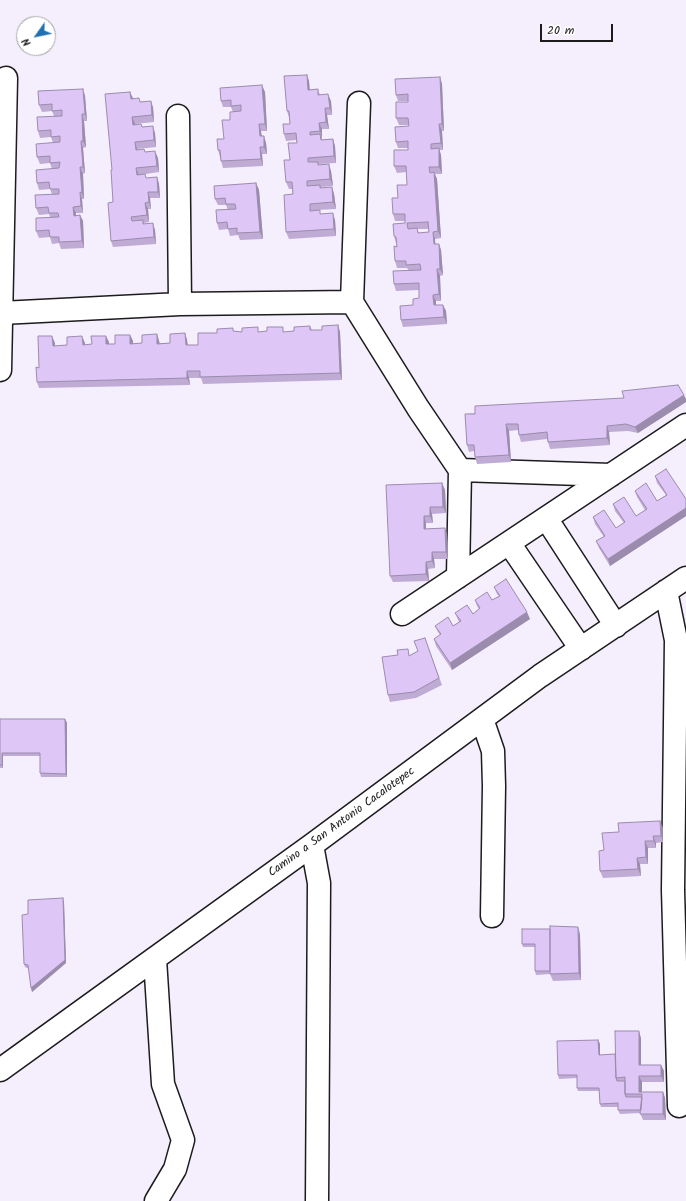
<!DOCTYPE html>
<style>
body{margin:0}
#map{position:relative;width:686px;height:1201px;overflow:hidden;background:#f5eefd;font-family:Kalam,sans-serif}
canvas{display:block}
.north{position:absolute;left:16px;top:16px;width:40px;height:40px;box-sizing:border-box;background:#fff;border:1px solid #a4a4a4;border-radius:50%;rotate:237deg;font-size:11px;font-weight:700;line-height:16px;text-align:center;color:#1c1c1c}
.north::after{content:'';display:block;margin:auto;width:14px;height:18px;background:#1f6fb2;clip-path:polygon(50% 0,100% 100%,50% 72%,0 100%)}
.scale{position:absolute;left:540px;top:24px;width:73px;height:18px;box-sizing:border-box;border:2px solid #1c1c1c;border-top:0;padding-left:5px;font-size:12px;line-height:14px;white-space:nowrap;color:#1c1c1c;-webkit-text-stroke:3px #fff;paint-order:stroke}
</style>
<div id="map">
<canvas width="686" height="1201"></canvas>
<div class="north">N</div>
<div class="scale">20 m</div>
</div>
<script>
const ctx = document.querySelector('canvas').getContext('2d');
ctx.lineJoin = 'round';
const shape = rows => new Path2D(rows.map(r => 'M' + r).join(''));
function stroke(path, color, width, dash) { ctx.strokeStyle = color; ctx.lineWidth = width; ctx.lineCap = dash ? 'butt' : 'round'; ctx.setLineDash(dash || []); ctx.stroke(path); }
function fill(path, color) { ctx.fillStyle = color; ctx.fill(path, 'evenodd'); }
function drawText(font, color, halo, rows, align = 'center') {
  ctx.font = font + ' Kalam,sans-serif'; ctx.lineWidth = 4; ctx.setLineDash([]); ctx.textBaseline = 'middle'; ctx.strokeStyle = halo; ctx.fillStyle = color; for (const [text, x, y, turn = 0] of rows) {
    ctx.save(); ctx.translate(x, y); ctx.rotate((+turn || 0) * Math.PI / 180); ctx.textAlign = isNaN(turn) ? turn : align; if (halo) ctx.strokeText(text, 0, 0); ctx.fillText(text, 0, 0); ctx.restore();
  }
}
const minor = shape([
 [359,103,352,302,418,408,460,470,458,577],
 [178,116,180,304],
 [1,313,180,304,352,302],
 [0,370,6,78],
 [460,470,611,475],
 [546,518,616,626],
 [509,543,581,649],
 [666,591,676,640,673,890,679,1106],
 [402,614,686,425],
 [482,719,493,751,494,786,492,916],
 [312,845,319,883,317,1201],
 [155,959,163,1084,183,1140,175,1169,156,1201],
 [0,1070,312,845,540,676,686,578]
]);
stroke(minor, '#1c1c1c', 25);
stroke(minor, '#fff', 22);
fill(shape([
 [307,75,309,81,310,90,318,89,320,95,331,101,332,115,327,115,329,129,322,129,322,140,333,139,335,146,336,163,319,164,319,165,331,171,333,186,321,187,321,188,332,187,334,194,336,209,318,210,321,214,335,220,336,236,289,239,286,232,293,194,292,189,289,189,286,182,290,160,297,143,296,140,286,141,284,134,290,124,289,117,287,111],
 [440,77,442,84,444,131,442,131,443,150,439,150,441,155,442,174,435,174,437,179,441,238,435,239,435,244,439,244,441,250,443,275,440,276,441,301,436,301,436,305,443,305,446,311,447,324,403,327,401,320,419,298,419,290,396,291,394,284,409,271,407,268,397,268,395,261,397,247,397,243,396,243,394,236,405,223,405,221,395,221,393,214,398,198,407,185,407,172,397,173,394,166,408,150,408,148,398,148,396,142,409,126,409,125,399,125,396,118,408,102,408,101,398,101,396,95],
 [417,229,428,229,429,232,419,233],
 [83,89,85,96,87,121,84,121,86,147,83,148,85,173,83,174,84,199,82,199,83,213,76,213,76,215,80,215,83,221,84,248,61,249,59,243,52,244,50,237,39,238,36,231,50,217,49,214,39,215,36,208,52,194,50,189,39,190,37,183,52,169,50,163,40,164,37,157,53,143,51,137,40,138,38,131,54,116,52,111,42,112,39,105],
 [265,92,267,131,261,131,262,136,266,143,267,154,262,154,263,166,223,168,218,150,224,139,233,112,231,107,223,107,221,101],
 [133,99,141,102,153,107,154,122,135,124,155,133,156,147,137,149,137,150,145,152,158,158,159,172,139,175,147,178,157,177,159,184,160,198,150,198,151,209,148,209,149,222,144,223,144,224,155,230,156,244,113,247,111,241,113,202],
 [256,183,259,190,263,239,240,240,238,235,230,236,228,229,219,230,217,223,228,210,226,205,218,205,215,199],
 [338,325,340,332,342,380,203,384,201,378,189,378,190,385,39,388,37,382,39,368,55,343,55,346,67,345,85,343,85,345,109,342,109,344,115,344,130,335,133,341,133,344,142,343,157,334,159,341,160,343,170,343,185,333,187,340,188,345,198,345,217,333,234,332,285,332,294,331,310,326,312,330,322,330],
 [686,399,686,402,638,433,628,431,609,432,610,445,550,449,548,442,547,439,521,442,519,435,518,430,509,431,511,462,477,464,475,457,474,451,469,452,467,445,465,414],
 [655,476,686,499,686,516,610,566,599,548,596,541,604,537,595,524,593,517,616,528,624,523,615,511,613,504,636,516,645,510,637,497,635,491,657,501,666,495,657,483],
 [442,483,445,490,446,513,432,514,433,523,426,523,426,529,445,528,447,535,448,559,434,559,435,568,428,569,429,581,393,582,390,576],
 [494,587,530,619,452,670,436,646,434,639,440,635,438,632,435,626,453,626,459,622,455,613,473,614,479,609,477,606,475,600,492,600,499,596,497,594],
 [425,638,442,685,416,698,390,702,388,695,410,655,418,651],
 [0,719,65,719,67,723,67,777,41,777,40,773,40,756,3,756,3,768,0,768],
 [663,828,663,842,656,843,656,848,648,848,648,864,640,864,641,876,603,878,600,871,604,850,619,832],
 [64,902,66,963,32,992,29,969,25,967,24,964,28,914],
 [580,934,581,980,553,981,550,974,536,975,535,971,535,947,523,947,522,944],
 [641,1038,641,1065,661,1065,664,1071,664,1082,642,1082,642,1092,663,1092,665,1098,666,1120,643,1120,640,1113,620,1114,618,1110,618,1107,601,1107,600,1104,599,1091,578,1091,577,1088,577,1078,559,1079,558,1075,598,1040,600,1044,600,1055,615,1054]
]), '#bfabd4');
fill(shape([
 [307,75,309,81,310,97,308,90],
 [440,77,442,84,444,131,442,124],
 [262,85,265,92,267,131,265,124],
 [83,89,85,96,87,121,85,114],
 [130,92,133,98,133,106,131,99],
 [328,94,331,101,332,115,330,108],
 [151,101,153,107,154,122,152,115],
 [325,108,327,115,329,129,326,122],
 [82,114,84,121,86,147,83,141],
 [132,117,135,124,135,131,133,125],
 [319,123,322,129,322,138,320,131],
 [259,124,261,131,262,143,260,136],
 [439,124,442,131,443,150,441,143],
 [153,126,155,133,156,147,154,140],
 [264,136,266,143,267,154,264,147],
 [333,139,335,146,336,163,334,156],
 [81,141,83,148,85,173,83,167],
 [135,142,137,149,138,157,136,150],
 [260,147,262,154,263,166,261,159],
 [439,148,441,155,442,174,439,167],
 [155,151,158,158,159,172,157,166],
 [329,164,331,171,333,186,330,179],
 [80,167,83,174,84,199,82,193],
 [136,168,139,175,139,182,137,175],
 [434,172,437,179,441,238,438,231],
 [157,177,159,184,160,198,158,192],
 [256,183,259,190,263,239,260,232],
 [332,187,334,194,336,209,333,202],
 [80,192,82,199,83,213,81,206],
 [148,192,150,198,151,209,149,202],
 [145,203,148,209,149,222,147,215],
 [73,207,76,213,76,223,74,216],
 [333,213,335,220,336,236,334,229],
 [80,215,83,221,84,248,82,241],
 [153,223,155,230,156,244,154,237],
 [433,232,435,239,436,251,434,244],
 [439,244,441,250,443,275,440,269],
 [437,269,440,276,441,301,439,294],
 [433,295,436,301,436,312,434,305],
 [443,305,446,311,447,324,444,317],
 [338,325,340,332,342,380,340,373],
 [185,333,187,340,188,352,186,345],
 [157,334,159,341,160,350,157,344],
 [130,335,133,341,133,351,130,344],
 [52,336,55,343,55,353,53,346],
 [82,336,85,343,85,351,83,345],
 [106,336,109,342,109,351,106,344],
 [187,371,189,378,190,385,187,378],
 [684,395,686,399,686,402,638,433,635,427],
 [506,424,509,431,511,462,509,455],
 [607,426,609,432,610,445,607,438],
 [442,483,445,490,446,513,443,507],
 [430,507,432,514,433,523,430,516],
 [686,508,686,516,610,566,608,559],
 [424,516,426,523,426,536,424,529],
 [445,528,447,535,448,559,446,552],
 [432,552,434,559,435,568,432,561],
 [426,562,428,569,429,581,426,574],
 [527,612,530,619,452,670,450,663],
 [65,719,67,723,67,777,66,774],
 [2,753,3,756,3,768,2,765],
 [660,821,663,828,663,842,661,836],
 [653,836,656,843,656,848,654,841],
 [645,841,648,848,648,864,646,857],
 [637,858,640,864,641,876,638,869],
 [63,898,64,902,66,963,32,992,31,988],
 [578,927,580,934,581,980,579,973],
 [639,1031,641,1038,641,1072,639,1065],
 [598,1040,600,1044,600,1058,599,1055],
 [661,1065,664,1071,664,1082,661,1076],
 [639,1076,642,1082,642,1094,639,1092],
 [663,1092,665,1098,666,1120,663,1114]
]), '#9b8bad');
const building = shape([
 [307,75,308,90,318,89,318,95,328,94,330,108,325,108,326,122,319,123,320,131,310,132,310,135,320,134,321,140,333,139,334,156,308,158,308,162,318,162,318,165,329,164,330,179,307,181,307,186,320,185,320,188,332,187,333,202,310,204,310,211,320,210,320,214,333,213,334,229,286,232,284,195,293,194,292,182,286,182,284,160,290,160,288,143,297,143,296,133,284,134,283,124,290,124,289,111,287,111,284,76,307,75],
 [440,77,442,124,439,124,441,143,431,144,431,149,439,148,439,167,429,167,430,173,434,172,438,231,433,232,434,244,439,244,440,269,437,269,439,294,433,295,433,297,434,305,443,305,444,317,401,320,400,306,413,305,413,299,419,298,419,283,394,284,393,271,421,270,420,264,406,265,406,261,395,261,394,246,397,247,396,237,394,236,393,224,405,223,405,214,393,214,392,198,398,198,397,185,407,185,406,166,394,166,394,150,408,150,408,141,396,142,395,127,409,126,408,118,396,118,396,102,408,102,408,94,396,95,395,79,440,77],
 [428,222,429,232,418,233,417,228,408,229,407,223,428,222],
 [262,85,265,124,259,124,260,136,264,136,264,147,260,147,261,159,221,161,220,150,218,150,217,139,224,139,222,120,230,120,230,112,241,111,241,105,231,106,231,100,221,101,220,88,262,85],
 [83,89,85,114,82,114,83,141,81,141,83,167,80,167,82,193,80,192,81,206,73,207,74,216,80,215,82,241,59,242,59,237,50,237,49,230,36,231,36,218,59,217,58,213,49,213,48,207,36,208,35,195,59,194,59,189,50,189,49,182,37,183,36,170,59,168,60,162,50,163,50,156,37,157,36,144,60,142,60,136,51,137,51,130,38,131,37,117,62,116,62,110,52,111,52,104,39,105,38,91,83,89],
 [130,92,131,99,139,98,140,102,151,101,152,115,132,117,133,125,141,124,142,127,153,126,154,140,135,142,136,150,144,149,145,152,155,151,157,166,136,168,137,175,145,174,146,178,157,177,158,192,148,192,149,202,145,203,147,215,131,217,132,221,143,220,143,224,153,223,154,237,111,241,108,203,113,202,111,170,112,170,105,94,130,92],
 [256,183,260,232,237,233,237,228,228,229,227,222,217,223,216,210,236,209,235,204,226,204,225,198,215,199,214,186,256,183],
 [338,325,340,373,200,377,200,371,187,371,187,378,37,382,36,367,39,368,38,336,52,336,53,346,67,345,67,337,82,336,83,345,92,344,91,336,106,336,106,344,115,344,115,335,130,335,130,344,142,343,142,335,157,334,157,344,170,343,170,334,185,333,186,345,198,345,198,333,217,333,217,329,233,328,233,331,242,332,242,328,258,327,258,332,267,331,267,327,283,327,283,332,294,331,294,327,310,326,310,330,322,330,322,326,338,325],
 [678,385,684,395,635,427,626,424,607,426,607,438,548,442,547,432,519,435,518,424,506,424,509,455,475,457,474,445,467,445,465,414,475,414,475,406,624,398,622,391,678,385],
 [666,469,686,499,686,508,608,559,596,541,605,536,593,517,604,510,616,528,625,522,613,504,624,497,636,516,647,509,635,491,646,483,657,501,667,495,655,476,666,469],
 [442,483,443,507,430,507,430,516,424,516,424,529,445,528,446,552,432,552,432,561,426,562,426,574,390,576,386,485,442,483],
 [506,579,527,612,450,663,434,639,441,634,435,626,448,617,453,626,461,621,455,613,467,605,473,614,480,608,475,600,487,592,492,600,500,596,494,587,506,579],
 [425,638,439,678,414,692,388,695,382,657,398,655,397,650,408,649,409,656,418,651,414,641,425,638],
 [0,719,65,719,66,774,40,773,40,753,2,753,2,765,0,765,0,719],
 [660,821,661,836,653,836,654,841,645,841,646,857,637,858,638,869,600,871,599,851,604,850,602,833,619,832,618,823,660,821],
 [63,898,65,960,31,988,28,965,24,964,22,915,28,914,28,900,63,898],
 [550,926,578,927,579,973,550,974,550,926],
 [522,929,550,929,550,971,535,971,535,944,522,944,522,929],
 [615,1031,639,1031,639,1065,661,1065,661,1076,639,1076,639,1092,663,1092,663,1114,640,1114,642,1094,625,1094,625,1077,616,1078,615,1031],
 [598,1040,599,1055,615,1054,616,1078,617,1081,625,1081,625,1094,626,1097,642,1097,641,1110,618,1110,618,1103,600,1104,599,1088,577,1088,577,1075,558,1075,557,1041,598,1040]
]);
fill(building, '#dec7f7');
stroke(building, '#9b8bad', 1);
drawText('12px', '#1c1c1c', '#fff', [
 ["Camino a San Antonio Cacalotepec",342,823,-36]
]);
</script>
